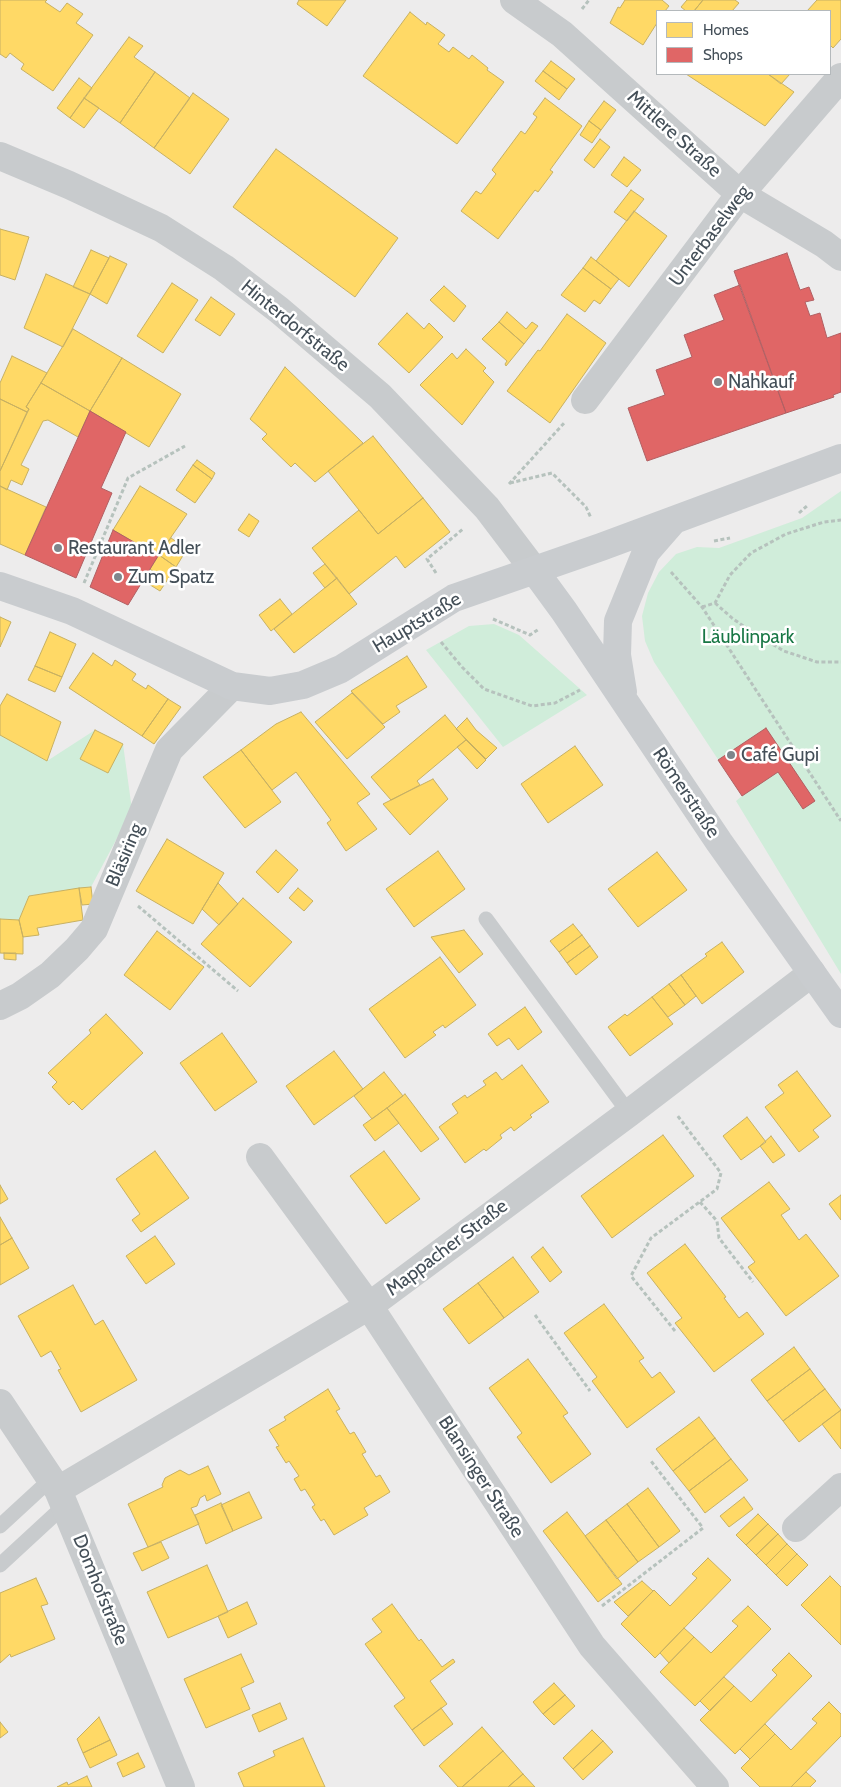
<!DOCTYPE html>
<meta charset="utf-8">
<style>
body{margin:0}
#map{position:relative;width:841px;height:1787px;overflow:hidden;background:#edecec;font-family:Cabin,sans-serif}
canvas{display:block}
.legend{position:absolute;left:656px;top:10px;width:175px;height:65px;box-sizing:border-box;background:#fff;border:1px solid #b4b9bc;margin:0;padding:6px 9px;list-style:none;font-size:15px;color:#444f58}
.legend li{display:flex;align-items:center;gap:10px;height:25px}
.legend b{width:25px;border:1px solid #b4b9bc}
</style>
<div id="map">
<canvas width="841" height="1787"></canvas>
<ul class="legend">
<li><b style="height:14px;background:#ffd966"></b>Homes</li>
<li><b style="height:14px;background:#e06666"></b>Shops</li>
</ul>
</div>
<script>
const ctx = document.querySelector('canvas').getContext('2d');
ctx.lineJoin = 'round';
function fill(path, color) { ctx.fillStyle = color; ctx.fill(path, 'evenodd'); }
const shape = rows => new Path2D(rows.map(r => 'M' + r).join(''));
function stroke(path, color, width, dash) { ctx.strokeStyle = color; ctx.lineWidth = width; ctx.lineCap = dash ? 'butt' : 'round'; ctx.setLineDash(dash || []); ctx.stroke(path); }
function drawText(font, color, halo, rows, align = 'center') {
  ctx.font = font + ' Cabin,sans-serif'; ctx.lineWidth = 5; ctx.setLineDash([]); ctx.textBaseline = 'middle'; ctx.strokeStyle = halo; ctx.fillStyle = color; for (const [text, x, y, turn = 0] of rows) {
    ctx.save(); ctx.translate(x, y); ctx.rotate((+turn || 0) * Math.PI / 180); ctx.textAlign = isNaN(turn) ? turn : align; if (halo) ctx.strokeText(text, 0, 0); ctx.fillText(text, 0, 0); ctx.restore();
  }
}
fill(shape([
 [841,491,841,974,736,801,742,796,654,662,645,641,642,616,648,593,659,572,676,554,697,547,719,548,802,518],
 [494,624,519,635,587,695,503,747,426,650,469,626],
 [95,730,123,744,132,810,91,887,29,896,19,920,0,919,0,735,47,761]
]), '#d0edda');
const homes = shape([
 [0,0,47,0,45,2,60,12,67,3,83,14,76,23,93,35,53,91,21,69,24,64,10,53,6,58,0,54,0,0],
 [299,0,346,0,327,26,297,4,299,0],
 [625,0,662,0,669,6,665,11,657,11,657,23,643,45,610,23,618,7,620,8,625,0],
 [687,0,703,0,694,11,686,11,681,7,687,0],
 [703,0,735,0,739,3,732,11,694,11,703,0],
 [817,0,841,0,841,39,833,48,830,45,830,11,807,11,817,0],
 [410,12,426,25,427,22,445,35,438,44,449,52,453,47,469,59,472,55,488,68,487,70,504,82,457,144,363,76,410,12],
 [129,37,143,46,134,57,155,72,120,123,84,98,129,37],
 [551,61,575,79,567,89,543,71,551,61],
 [543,71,567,89,559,100,535,81,543,71],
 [155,72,190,98,154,148,120,123,155,72],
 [686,74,768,74,794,92,765,126,686,74],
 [768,74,790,74,781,84,768,74],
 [79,78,92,88,70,118,57,108,79,78],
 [193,93,229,119,190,174,154,148,193,93],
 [84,98,99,108,84,128,70,118,84,98],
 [545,98,582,126,550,170,553,172,538,192,535,190,498,239,461,211,476,191,481,194,496,174,492,170,521,131,525,134,537,117,533,114,545,98],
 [604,101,616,110,601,130,589,121,604,101],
 [589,121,601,130,592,143,580,135,589,121],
 [600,139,610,147,594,168,584,160,600,139],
 [276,149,398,238,355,297,233,207,276,149],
 [624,157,641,170,627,187,611,175,624,157],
 [631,190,644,199,627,221,614,212,631,190],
 [634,211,667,236,629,287,596,261,634,211],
 [0,229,29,237,15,280,0,275,0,229],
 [91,250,109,258,90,294,73,287,91,250],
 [110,256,127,264,107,304,90,294,110,256],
 [591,257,619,279,611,289,583,268,591,257],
 [583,268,611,289,600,304,594,300,585,312,561,295,583,268],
 [46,274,90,294,63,347,24,328,46,274],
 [172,283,198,300,163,353,137,336,172,283],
 [444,286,466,306,454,322,430,300,444,286],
 [211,297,235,314,220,336,195,320,211,297],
 [507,312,526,329,532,322,538,326,524,344,499,322,507,312],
 [407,313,424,329,429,323,443,337,409,373,378,344,407,313],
 [567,314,606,343,550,423,507,391,538,350,540,351,567,314],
 [499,322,524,344,506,366,505,364,507,361,482,339,499,322],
 [73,329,122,358,90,411,41,383,73,329],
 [466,349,486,368,483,371,494,382,462,425,420,385,452,353,457,359,466,349],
 [12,356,47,373,26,407,29,409,27,412,0,399,0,383,12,356],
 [122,358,181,394,149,447,90,411,122,358],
 [285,367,363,443,315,482,295,463,291,467,262,439,267,434,250,419,285,367],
 [41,383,90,411,78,437,48,420,43,421,21,465,29,469,22,485,11,480,7,490,0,486,0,471,29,409,26,407,41,383],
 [0,399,27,412,0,471,0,399],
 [373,436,423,498,378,534,328,471,373,436],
 [197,460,215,473,212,479,193,465,197,460],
 [193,465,212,479,195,503,176,490,193,465],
 [0,486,46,507,25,555,0,544,0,486],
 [140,486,187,514,158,556,113,530,140,486],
 [423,498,450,532,405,568,396,556,349,594,312,548,359,510,378,534,423,498],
 [249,514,259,521,249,537,238,530,249,514],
 [171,538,187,549,176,567,159,555,171,538],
 [159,555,176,567,160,591,147,583,154,572,150,569,159,555],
 [325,564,337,578,325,588,313,573,325,564],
 [337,578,357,604,294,653,274,629,337,578],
 [280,599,292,614,271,631,259,615,280,599],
 [0,617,11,622,0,647,0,617],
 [50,632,76,644,62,677,35,666,50,632],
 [93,653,112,666,115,660,136,674,132,680,146,689,148,685,168,699,142,736,69,688,93,653],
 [407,656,427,687,396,706,400,712,383,724,351,691,407,656],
 [35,666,62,677,55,692,28,680,35,666],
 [352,693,385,727,347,759,315,722,352,693],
 [7,694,61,722,47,761,0,735,0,706,7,694],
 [168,699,181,707,154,744,142,736,168,699],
 [301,712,370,794,357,803,377,829,346,851,327,823,331,820,296,772,272,790,241,750,276,724,301,712],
 [445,715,466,740,417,781,420,785,391,800,371,777,445,715],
 [467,718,476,730,497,748,486,759,456,729,467,718],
 [95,730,123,744,108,773,80,759,95,730],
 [466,740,486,760,477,769,457,747,466,740],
 [575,746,603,785,548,823,521,784,575,746],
 [241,750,281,802,245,828,203,777,241,750],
 [433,779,448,799,410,835,383,804,433,779],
 [167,839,224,873,193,924,136,891,167,839],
 [276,850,298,870,278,893,256,872,276,850],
 [438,851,465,889,414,927,386,889,438,851],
 [657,852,687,890,638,927,608,889,657,852],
 [218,883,238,904,219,925,202,909,218,883],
 [91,887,93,904,82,905,79,888,91,887],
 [79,888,83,920,37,928,39,935,23,937,19,920,29,896,79,888],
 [298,888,313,901,304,911,289,898,298,888],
 [243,898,292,942,250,987,201,944,243,898],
 [0,919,19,920,23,937,23,954,0,953,0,919],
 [573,924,582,935,559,952,550,941,573,924],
 [464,930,483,954,459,973,431,937,464,930],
 [157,931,204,967,170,1010,124,975,157,931],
 [582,935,590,946,567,963,559,952,582,935],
 [722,942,744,972,702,1004,681,975,707,956,705,954,722,942],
 [590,946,598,957,576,975,567,963,590,946],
 [4,953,16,953,16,960,4,959,4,953],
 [440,957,476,1005,445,1028,443,1025,433,1032,436,1035,405,1058,369,1009,440,957],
 [681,975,696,996,685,1005,669,984,681,975],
 [669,984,685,1005,668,1017,652,997,669,984],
 [652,997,673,1024,630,1056,608,1027,625,1014,627,1016,652,997],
 [525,1007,542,1032,518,1050,509,1038,497,1046,488,1034,525,1007],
 [106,1014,143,1053,82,1110,73,1101,69,1105,52,1087,57,1082,48,1073,91,1033,89,1030,106,1014],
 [222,1033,257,1082,215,1111,180,1063,222,1033],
 [334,1051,363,1089,314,1125,286,1086,334,1051],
 [522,1065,549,1102,530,1115,532,1117,514,1131,511,1127,500,1135,502,1138,486,1151,484,1149,465,1163,439,1127,458,1113,452,1104,465,1095,467,1098,486,1085,483,1081,496,1072,502,1080,522,1065],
 [797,1071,831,1116,813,1130,819,1137,799,1152,765,1107,784,1093,778,1085,797,1071],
 [384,1072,403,1096,372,1119,354,1096,384,1072],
 [405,1094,439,1139,421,1152,387,1108,405,1094],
 [387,1108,399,1123,375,1141,363,1125,387,1108],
 [747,1117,766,1142,741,1160,723,1136,747,1117],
 [663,1135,694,1176,612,1238,581,1196,663,1135],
 [771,1136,785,1155,773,1163,760,1146,771,1136],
 [155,1151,189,1198,141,1232,132,1220,140,1214,116,1179,155,1151],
 [384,1151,420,1199,386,1224,350,1176,384,1151],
 [769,1182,790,1209,781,1215,799,1240,806,1234,839,1276,786,1316,748,1267,755,1262,721,1218,769,1182],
 [0,1185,8,1199,0,1204,0,1185],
 [841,1195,841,1220,829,1204,841,1195],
 [0,1217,12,1238,0,1245,0,1217],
 [155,1236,175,1264,146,1284,126,1256,155,1236],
 [12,1238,29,1268,0,1285,0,1245,12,1238],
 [685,1244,726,1297,724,1298,739,1318,747,1312,764,1334,714,1372,675,1323,682,1318,647,1273,685,1244],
 [543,1247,562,1272,550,1282,531,1257,543,1247],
 [513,1257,539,1292,504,1318,478,1283,513,1257],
 [478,1283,504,1318,469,1344,443,1309,478,1283],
 [73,1285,95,1325,103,1320,137,1380,81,1412,58,1370,61,1369,51,1351,41,1357,18,1316,73,1285],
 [604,1304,644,1358,639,1361,652,1378,660,1372,675,1392,627,1428,592,1381,597,1377,564,1333,604,1304],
 [794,1347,810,1369,767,1401,751,1380,794,1347],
 [528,1359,568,1413,563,1416,591,1454,551,1483,517,1437,522,1433,489,1388,528,1359],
 [810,1369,825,1389,783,1421,767,1401,810,1369],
 [328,1389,340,1409,336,1411,350,1434,354,1432,366,1452,362,1454,376,1477,380,1475,390,1492,364,1508,368,1515,334,1535,324,1519,321,1521,312,1507,315,1505,305,1489,301,1491,294,1479,299,1476,289,1461,286,1463,276,1447,279,1446,269,1430,286,1420,284,1417,328,1389],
 [825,1389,841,1410,799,1442,783,1421,825,1389],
 [841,1410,841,1449,822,1424,841,1410],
 [699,1417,715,1438,673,1471,656,1449,699,1417],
 [715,1438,731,1459,689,1491,673,1471,715,1438],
 [731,1459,748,1480,705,1513,689,1491,731,1459],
 [208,1466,221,1494,207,1501,205,1495,200,1498,197,1506,191,1508,199,1524,148,1547,128,1504,163,1487,162,1485,165,1478,180,1470,189,1475,208,1466],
 [648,1488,680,1531,659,1547,627,1504,648,1488],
 [249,1492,262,1518,233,1531,221,1505,249,1492],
 [744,1497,753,1509,729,1527,720,1516,744,1497],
 [221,1503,233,1531,206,1544,195,1515,221,1503],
 [627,1504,659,1547,638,1562,606,1520,627,1504],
 [567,1512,622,1584,598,1602,543,1531,567,1512],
 [758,1514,768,1524,746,1545,736,1535,758,1514],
 [606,1520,638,1562,617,1579,585,1536,606,1520],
 [768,1524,778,1534,756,1555,746,1545,768,1524],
 [778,1534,787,1544,766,1565,756,1555,778,1534],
 [161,1542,169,1558,142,1571,133,1553,161,1542],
 [787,1544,797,1554,776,1575,766,1565,787,1544],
 [797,1554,808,1565,787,1586,776,1575,797,1554],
 [708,1558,731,1580,655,1658,621,1624,654,1590,670,1606,697,1578,692,1574,708,1558],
 [207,1565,228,1612,168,1638,147,1592,207,1565],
 [830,1576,841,1587,841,1645,801,1605,830,1576],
 [36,1578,48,1604,41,1606,55,1639,11,1657,10,1654,0,1663,0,1593,36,1578],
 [642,1581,653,1591,628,1616,614,1602,642,1581],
 [247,1602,257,1624,228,1638,218,1616,247,1602],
 [392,1604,419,1641,421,1639,442,1667,453,1659,455,1662,430,1681,447,1704,412,1730,394,1706,405,1698,365,1644,382,1632,372,1619,392,1604],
 [748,1606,771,1629,695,1706,660,1672,694,1637,711,1653,738,1626,732,1621,748,1606],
 [684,1628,694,1637,669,1663,660,1653,684,1628],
 [789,1653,812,1676,735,1754,700,1720,734,1686,751,1702,777,1675,772,1670,789,1653],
 [241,1654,254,1682,241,1688,250,1709,206,1728,184,1679,241,1654],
 [724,1677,734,1686,710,1711,700,1701,724,1677],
 [554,1683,565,1695,543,1714,533,1702,554,1683],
 [565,1695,575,1706,554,1725,543,1714,565,1695],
 [829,1702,841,1714,841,1736,791,1787,760,1787,741,1768,775,1734,791,1750,817,1723,812,1719,829,1702],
 [280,1703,287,1719,259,1732,252,1715,280,1703],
 [441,1708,453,1724,424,1746,412,1730,441,1708],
 [99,1717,110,1740,83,1753,77,1739,99,1717],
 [0,1722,8,1732,0,1738,0,1722],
 [765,1724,775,1734,750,1759,740,1749,765,1724],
 [482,1727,503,1751,462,1787,458,1787,439,1766,482,1727],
 [592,1730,603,1741,573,1769,563,1758,592,1730],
 [303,1738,325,1787,244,1787,238,1773,275,1756,273,1751,303,1738],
 [110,1740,117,1755,90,1768,83,1753,110,1740],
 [603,1741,613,1752,583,1780,573,1769,603,1741],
 [503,1751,523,1774,508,1787,462,1787,503,1751],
 [138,1753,145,1767,123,1777,117,1763,138,1753],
 [806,1772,816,1781,810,1787,791,1787,806,1772],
 [523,1774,535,1787,508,1787,523,1774],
 [87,1776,92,1787,57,1787,67,1782,68,1785,87,1776]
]);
fill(homes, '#ffd966');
stroke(homes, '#c7b062', 1);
const shops = shape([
 [787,253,800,290,809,287,814,300,805,302,810,316,820,313,827,338,841,333,841,392,833,395,834,397,786,413,734,271,787,253],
 [740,285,786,413,647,461,628,408,665,395,656,370,692,357,684,335,724,320,714,295,740,285],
 [90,411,126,432,101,488,112,493,76,578,25,555,90,411],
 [113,530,158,556,128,605,90,587,113,530],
 [766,728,815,801,803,809,778,772,742,796,718,760,766,728]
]);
fill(shops, '#e06666');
stroke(shops, '#b15f62', 1);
stroke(shape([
 [582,9,589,0],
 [510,483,552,473,586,507,591,518],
 [509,484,565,422],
 [799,513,808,505],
 [714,541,730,538],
 [671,572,702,607,841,821],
 [436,573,427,559,463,529],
 [84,583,128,478,185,446],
 [715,603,732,618,755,634,784,651,817,662,841,662],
 [702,607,715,603,730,575,751,553,786,534,824,522,841,520],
 [493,619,530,635,539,629],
 [441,642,462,667,484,689,532,706,555,703,580,690],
 [138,906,238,991],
 [700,1202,717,1221,719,1238,753,1282],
 [535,1315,590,1391],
 [675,1331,631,1276,651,1238,717,1189,721,1173,677,1115],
 [602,1606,703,1528,651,1461]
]), '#b6c2bd', 3, [4, 2.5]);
stroke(shape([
 [486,919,629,1113],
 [0,1526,51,1479],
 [0,1565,65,1505]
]), '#c8cbcd', 15);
stroke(shape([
 [514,0,562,34,740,194,824,244,841,257],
 [0,156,69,185,161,228,224,268,279,310,380,396,487,508,534,570],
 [585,400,740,194,841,77],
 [0,1006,20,996,50,975,77,949,94,929,169,750,232,686],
 [260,1157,369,1306,592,1646,715,1787],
 [0,1403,58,1490,181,1787],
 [58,1490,369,1306,629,1113,812,973],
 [796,1528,841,1487]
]), '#c8cbcd', 28);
stroke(shape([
 [534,570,564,611,719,842,841,1014],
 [0,586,72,611,232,686,270,691,303,685,341,669,454,598,601,547,841,458],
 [623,692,617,655,618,621,646,552,673,521]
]), '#c9cccf', 28);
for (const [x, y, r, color] of [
 [718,382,5,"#7f868c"],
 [58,548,5,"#7f868c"],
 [118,577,5,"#7f868c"],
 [731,755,5,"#7f868c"]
]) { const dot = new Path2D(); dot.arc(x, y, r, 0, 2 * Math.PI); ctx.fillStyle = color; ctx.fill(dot); stroke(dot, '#fff', 2); }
drawText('19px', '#444f58', '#fff', [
 ["Mittlere Straße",674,134,42],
 ["Unterbaselweg",710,236,-53],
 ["Hinterdorfstraße",295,326,39],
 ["Hauptstraße",417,623,-31],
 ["Römerstraße",686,793,56],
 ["Bläsiring",125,855,-67],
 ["Mappacher Straße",447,1248,-37],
 ["Blansinger Straße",481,1477,57],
 ["Domhofstraße",100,1590,68]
]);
drawText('19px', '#444f58', '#fff', [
 ["Nahkauf",728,382],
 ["Restaurant Adler",68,548],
 ["Zum Spatz",128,577],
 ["Café Gupi",741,755]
], 'left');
drawText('19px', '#187745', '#fff', [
 ["Läublinpark",748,637]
]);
</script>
